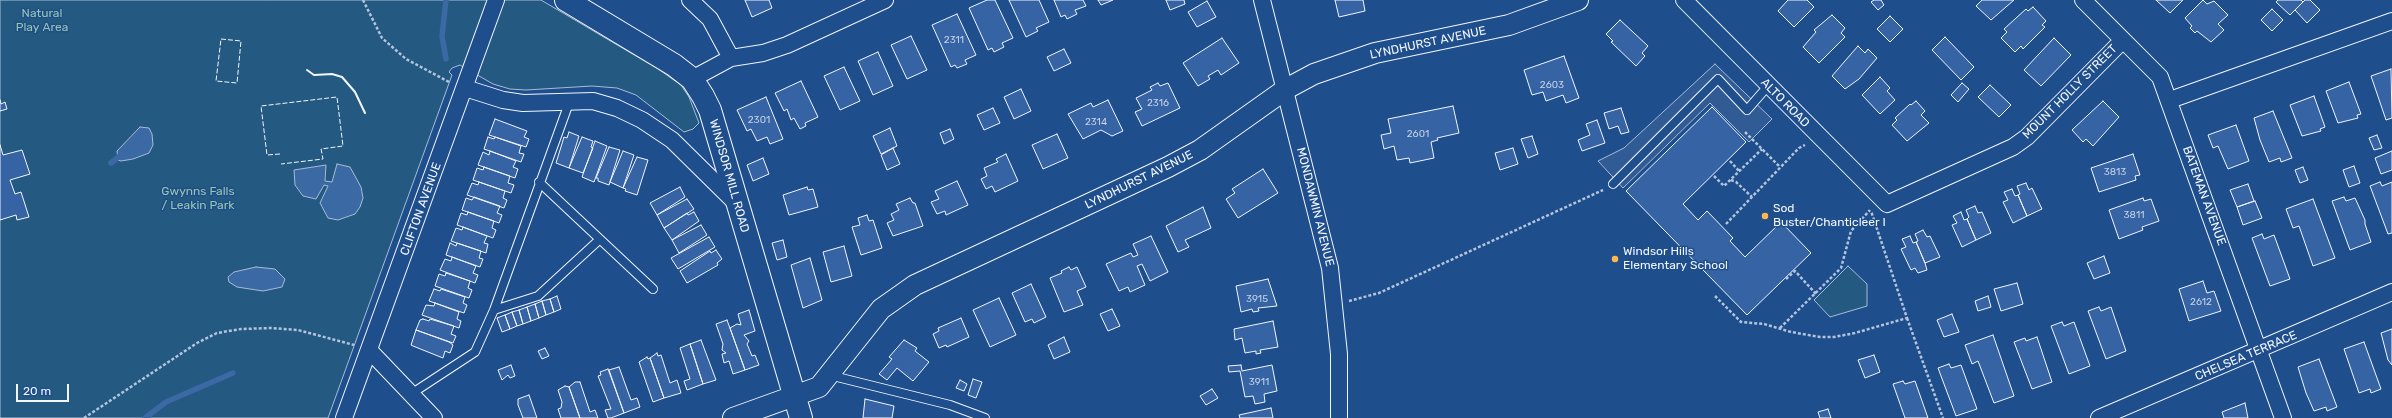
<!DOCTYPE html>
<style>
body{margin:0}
#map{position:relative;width:2392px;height:418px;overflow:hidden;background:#1f4e8c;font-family:Rubik,sans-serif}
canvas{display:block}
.scale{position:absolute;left:16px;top:384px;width:53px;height:18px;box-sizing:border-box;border:2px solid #f2f6ff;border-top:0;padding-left:5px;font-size:12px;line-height:14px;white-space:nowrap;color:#f2f6ff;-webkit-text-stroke:3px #1f4e8c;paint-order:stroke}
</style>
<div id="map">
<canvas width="2392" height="418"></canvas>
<div class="scale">20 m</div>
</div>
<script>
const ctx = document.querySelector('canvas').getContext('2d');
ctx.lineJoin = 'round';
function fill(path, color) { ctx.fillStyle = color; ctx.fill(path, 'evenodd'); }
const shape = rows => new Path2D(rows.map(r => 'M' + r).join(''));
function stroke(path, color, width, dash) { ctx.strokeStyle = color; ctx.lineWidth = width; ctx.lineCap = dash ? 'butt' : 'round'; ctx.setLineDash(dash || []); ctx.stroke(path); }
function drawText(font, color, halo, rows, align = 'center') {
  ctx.font = font + ' Rubik,sans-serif'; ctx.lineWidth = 3; ctx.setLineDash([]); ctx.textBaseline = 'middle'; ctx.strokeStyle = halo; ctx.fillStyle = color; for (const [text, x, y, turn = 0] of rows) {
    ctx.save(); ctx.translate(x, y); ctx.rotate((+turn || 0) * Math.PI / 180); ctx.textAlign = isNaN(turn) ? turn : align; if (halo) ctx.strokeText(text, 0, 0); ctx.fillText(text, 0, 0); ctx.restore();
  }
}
const green = shape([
 [0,0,541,0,658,69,681,85,689,97,699,123,693,129,684,132,636,95,617,88,592,86,526,90,510,89,493,84,460,65,452,68,449,72,452,75,328,418,0,418,0,0],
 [1848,266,1867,284,1867,306,1830,317,1814,300,1848,266]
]);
fill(green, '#245a82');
stroke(green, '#a8bbd7', 1);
const parking = shape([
 [1715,64,1772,119,1749,142,1710,103,1623,188,1598,161,1624,148,1715,64]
]);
fill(parking, '#305b95');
stroke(parking, '#a8bbd7', 1);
const water = shape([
 [140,127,149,128,152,134,153,145,149,153,133,159,121,161,118,160,117,151,140,127],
 [337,164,350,167,361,187,363,198,360,207,355,214,338,220,328,218,320,203,328,186,324,185,316,199,303,196,295,185,294,170,326,165,325,181,332,182,337,164],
 [256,267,275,269,285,279,282,287,263,291,237,287,229,282,228,277,234,272,256,267]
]);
fill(water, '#3b69a3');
stroke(water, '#a8bbd7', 1);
stroke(shape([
 [446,0,442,36,446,59],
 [111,163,122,154],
 [145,418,166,402,233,373]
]), '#3b69a3', 5.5);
const building = shape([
 [745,0,769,0,772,8,752,17,745,0],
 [987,0,995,0,1013,38,1002,43,1004,47,994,52,992,48,988,50,969,8,987,0],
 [1009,0,1039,0,1049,22,1036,28,1038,31,1026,37,1009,0],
 [1054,0,1083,0,1086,6,1075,10,1077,14,1067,19,1065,15,1061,17,1054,0],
 [1098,0,1113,0,1101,5,1098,0],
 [1166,0,1184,0,1185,4,1170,10,1166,0],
 [1335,0,1363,0,1365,11,1339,17,1335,0],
 [1788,0,1807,0,1814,7,1794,27,1778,11,1788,0],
 [1874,0,1881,0,1884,5,1878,10,1871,2,1874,0],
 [1982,0,2014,0,1991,20,1976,6,1982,0],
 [2156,0,2183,0,2170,13,2156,0],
 [2203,0,2207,4,2214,1,2228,15,2218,24,2224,30,2211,42,2197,31,2195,33,2190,28,2192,26,2185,18,2203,0],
 [2278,0,2301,0,2303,2,2290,15,2276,2,2278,0],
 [2305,0,2310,0,2320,10,2307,23,2295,10,2305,0],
 [1207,1,1216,17,1197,27,1188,12,1207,1],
 [2033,7,2046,21,2042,25,2045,27,2023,49,2021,46,2015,52,2001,38,2007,32,2004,29,2026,9,2028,11,2033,7],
 [2272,9,2283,20,2272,31,2261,20,2272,9],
 [957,14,976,55,965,60,967,64,957,68,955,65,951,67,932,25,957,14],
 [1832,15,1845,28,1841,33,1845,37,1819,63,1803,47,1816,32,1814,30,1832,15],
 [1890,16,1903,29,1890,42,1877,29,1890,16],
 [1620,20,1648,46,1642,53,1645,56,1636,66,1611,42,1613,41,1606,34,1620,20],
 [911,36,927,70,907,79,891,45,911,36],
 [1945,37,1974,67,1961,80,1932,50,1945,37],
 [1222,38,1239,63,1221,75,1218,70,1208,76,1210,79,1198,86,1183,63,1222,38],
 [2054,38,2071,55,2041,86,2024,70,2054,38],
 [1858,46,1865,53,1868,49,1877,58,1859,79,1845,89,1832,76,1858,46],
 [1064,49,1071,63,1054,71,1047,57,1064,49],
 [878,52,893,86,873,95,858,61,878,52],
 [1564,56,1579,98,1566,103,1563,95,1546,101,1543,92,1532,95,1524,70,1564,56],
 [844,67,860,101,840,110,824,76,844,67],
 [2391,69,2392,118,2386,120,2371,76,2391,69],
 [1880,77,1890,88,1887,91,1895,100,1880,114,1862,95,1880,77],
 [801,81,818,117,805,123,806,126,800,129,794,118,791,120,787,109,784,111,775,93,801,81],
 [2349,82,2361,114,2357,115,2358,118,2338,123,2326,91,2349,82],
 [1158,83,1160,86,1168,83,1180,108,1142,126,1135,112,1142,109,1136,98,1152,90,1150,87,1158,83],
 [1962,83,1969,89,1958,102,1951,95,1962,83],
 [1990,85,2011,105,1999,117,1978,97,1990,85],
 [1021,89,1031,111,1014,119,1004,97,1021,89],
 [2314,96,2325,127,2320,129,2321,131,2302,136,2290,105,2314,96],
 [766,97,783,139,770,144,767,137,757,141,751,129,747,131,737,110,766,97],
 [0,100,1,104,5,102,7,109,0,111,0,100],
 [1108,100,1123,131,1112,136,1101,130,1083,139,1068,114,1091,103,1093,107,1108,100],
 [1916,101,1925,111,1921,115,1929,123,1907,141,1892,125,1897,120,1895,118,1910,104,1911,105,1916,101],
 [2103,101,2119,117,2093,146,2086,139,2083,142,2072,130,2103,101],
 [1453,106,1459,133,1437,138,1438,140,1431,142,1434,158,1410,163,1409,158,1397,160,1394,146,1384,149,1381,135,1391,133,1388,119,1453,106],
 [1712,107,1746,142,1683,204,1698,220,1707,211,1733,238,1730,241,1745,257,1781,222,1811,253,1747,315,1626,191,1712,107],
 [993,108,1000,123,984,130,977,115,993,108],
 [1621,108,1629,132,1621,134,1618,126,1609,129,1604,113,1621,108],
 [2273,111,2292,158,2281,162,2280,158,2269,162,2260,140,2254,118,2273,111],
 [495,119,527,131,524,137,529,139,526,147,489,135,495,119],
 [1597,120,1605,143,1582,151,1578,140,1590,135,1586,124,1597,120],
 [2236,125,2249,161,2228,169,2218,146,2213,148,2208,135,2236,125],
 [890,128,897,146,881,154,873,136,890,128],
 [950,129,954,139,944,144,940,133,950,129],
 [569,132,579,136,569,168,556,163,564,137,567,138,569,132],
 [1057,134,1068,158,1043,169,1032,145,1057,134],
 [2377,135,2382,148,2374,150,2369,138,2377,135],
 [1532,136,1538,154,1528,158,1521,139,1532,136],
 [488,137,494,139,495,137,521,146,519,153,524,154,521,162,484,149,488,137],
 [582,137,593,141,591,147,593,148,583,173,569,168,582,137],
 [595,141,607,146,594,182,582,177,595,141],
 [0,145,3,155,22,150,30,174,10,180,15,194,21,192,29,217,17,220,16,215,0,220,0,145],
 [609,147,620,150,609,185,598,181,598,178,596,178,609,147],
 [893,148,900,164,887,170,881,155,893,148],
 [1513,148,1518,164,1500,170,1495,153,1513,148],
 [490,151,516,161,513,167,518,169,515,178,478,165,483,152,489,155,490,151],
 [623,151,634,155,623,188,610,182,623,151],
 [2392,151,2392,170,2381,174,2375,158,2392,151],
 [1006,154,1018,181,995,192,992,186,986,189,981,179,987,176,984,168,998,162,996,159,1006,154],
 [2133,154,2140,175,2135,176,2136,180,2099,192,2091,168,2133,154],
 [637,157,648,160,637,195,625,191,626,189,623,188,637,157],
 [763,158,769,174,753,181,747,165,763,158],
 [2354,166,2360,183,2349,187,2343,170,2354,166],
 [484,167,510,176,508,183,514,185,511,193,473,180,477,168,483,170,484,167],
 [2303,167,2308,180,2300,183,2295,170,2303,167],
 [1263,169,1278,193,1238,218,1226,199,1235,193,1232,189,1263,169],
 [957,181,968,205,946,215,945,211,937,214,931,202,939,199,935,191,957,181],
 [479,182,505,191,503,198,507,200,504,208,467,195,472,183,478,185,479,182],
 [2380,182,2382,186,2392,182,2392,233,2388,234,2370,186,2380,182],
 [2026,183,2029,190,2032,188,2042,209,2027,216,2018,195,2020,194,2017,186,2026,183],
 [2248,184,2254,201,2237,207,2230,190,2248,184],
 [680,187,685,197,657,215,650,203,680,187],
 [807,187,808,190,813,189,818,207,789,215,783,195,807,187],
 [2012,189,2015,196,2018,195,2027,216,2013,223,2003,202,2008,200,2004,192,2012,189],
 [474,197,500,206,497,213,502,215,499,223,462,210,466,198,472,200,474,197],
 [2344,197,2346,201,2355,198,2365,220,2365,224,2371,242,2350,250,2332,201,2344,197],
 [910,198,913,203,915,203,923,226,893,236,887,223,894,220,891,214,899,210,896,204,910,198],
 [2143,198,2144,201,2151,199,2159,221,2142,227,2143,230,2119,239,2109,210,2143,198],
 [687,199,694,209,664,228,657,215,687,199],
 [2313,199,2335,258,2313,266,2299,226,2293,228,2286,209,2313,199],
 [2255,201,2262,218,2243,225,2237,207,2255,201],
 [1975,206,1978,213,1982,212,1991,233,1976,240,1967,219,1969,217,1966,210,1975,206],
 [1203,207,1211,228,1185,240,1189,247,1178,252,1166,226,1203,207],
 [468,212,494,221,492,228,496,230,493,238,457,225,461,213,467,215,468,212],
 [694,212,699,221,672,240,664,228,687,213,688,215,694,212],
 [1961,212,1964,220,1967,219,1976,240,1962,247,1952,225,1957,223,1953,216,1961,212],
 [867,215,869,221,873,220,882,248,861,255,852,227,860,225,858,218,867,215],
 [701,225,707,235,679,253,672,240,701,225],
 [463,227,487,236,484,243,488,244,486,253,451,241,456,228,462,230,463,227],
 [1923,230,1927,237,1930,236,1940,257,1925,263,1916,242,1918,241,1915,234,1923,230],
 [2262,234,2264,239,2274,235,2290,279,2270,286,2252,238,2262,234],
 [1151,236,1168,272,1150,281,1142,264,1137,266,1145,285,1130,292,1128,287,1119,291,1106,264,1131,253,1133,257,1138,255,1133,244,1151,236],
 [1910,236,1913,243,1916,242,1925,263,1927,270,1918,273,1915,268,1911,270,1901,249,1906,247,1902,239,1910,236],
 [709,237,715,247,678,269,671,258,709,237],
 [783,240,787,257,777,260,772,243,783,240],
 [450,243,456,246,457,243,481,251,479,258,483,259,480,267,446,255,450,243],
 [844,246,852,276,831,282,823,252,844,246],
 [716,250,722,259,717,263,718,265,687,283,680,271,710,251,711,253,716,250],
 [2104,256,2110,273,2094,279,2087,263,2104,256],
 [452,257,476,266,473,273,478,275,475,283,440,270,445,259,451,261,452,257],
 [810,258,822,300,803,308,791,265,810,258],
 [1069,267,1071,270,1077,267,1086,287,1077,291,1083,305,1064,312,1050,278,1062,273,1061,271,1069,267],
 [446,273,470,281,468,288,472,290,469,298,435,286,439,274,445,276,446,273],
 [1268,279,1277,306,1258,308,1259,311,1253,312,1252,309,1241,312,1236,286,1268,279],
 [2203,281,2207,293,2214,291,2221,311,2189,321,2179,289,2203,281],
 [2017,283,2023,304,2001,311,1994,289,2017,283],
 [1031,284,1046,317,1034,323,1032,319,1025,322,1012,293,1031,284],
 [434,289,440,291,441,289,465,297,463,303,467,305,464,313,429,301,434,289],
 [557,296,561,309,554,312,550,299,557,296],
 [1988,296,1991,307,1978,311,1975,301,1988,296],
 [999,298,1016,335,990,347,973,310,999,298],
 [550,299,554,312,546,315,542,301,550,299],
 [542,301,546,315,539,318,535,304,542,301],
 [435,303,459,312,457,319,461,321,459,328,422,315,426,305,434,306,435,303],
 [535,304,539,318,531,321,527,307,535,304],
 [527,307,531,321,523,324,519,310,527,307],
 [2099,307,2101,311,2111,307,2126,351,2106,359,2088,311,2099,307],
 [1112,309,1120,326,1108,331,1100,314,1112,309],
 [519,310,523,324,517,326,512,312,519,310],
 [749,310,755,331,744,335,749,341,747,344,752,356,755,355,759,365,745,370,730,328,737,324,741,325,738,314,749,310],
 [512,312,517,326,510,329,505,315,512,312],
 [1952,314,1959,332,1944,337,1937,320,1952,314],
 [505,315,510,329,502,332,497,318,505,315],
 [961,318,969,337,947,347,946,345,939,348,933,334,939,331,938,328,961,318],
 [423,319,429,321,430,319,454,326,451,334,456,336,453,343,416,330,420,320,423,319],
 [727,320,745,370,733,374,729,361,724,363,722,354,726,353,722,350,723,344,716,324,727,320],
 [1273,321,1278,347,1260,350,1261,353,1256,354,1256,351,1245,353,1242,338,1235,340,1234,329,1273,321],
 [2062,322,2064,326,2074,322,2090,366,2069,374,2051,326,2062,322],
 [2392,329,2392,365,2388,360,2381,333,2392,329],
 [416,330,449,342,453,345,450,353,445,351,443,358,413,346,411,345,416,330],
 [1993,335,2014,396,1994,403,1978,361,1972,364,1965,345,1993,335],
 [1064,337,1070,352,1054,359,1048,345,1064,337],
 [2037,337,2052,382,2032,389,2014,342,2025,338,2026,341,2037,337],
 [701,340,716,380,703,384,690,344,701,340],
 [904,340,917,348,915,351,929,362,913,381,897,368,887,380,879,374,892,359,889,357,904,340],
 [2364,342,2381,389,2371,393,2370,389,2359,393,2344,349,2364,342],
 [690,344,703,384,687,390,684,381,690,379,680,348,690,344],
 [545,348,549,356,542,359,538,351,545,348],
 [657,353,658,356,661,355,670,383,677,380,681,393,664,398,650,358,657,353],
 [1874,355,1880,372,1865,378,1858,360,1874,355],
 [647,357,648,359,650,358,664,398,653,402,639,362,647,357],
 [2319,359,2337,407,2327,411,2326,407,2314,411,2306,393,2298,367,2319,359],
 [1949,364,1951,368,1961,365,1977,409,1956,416,1938,368,1949,364],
 [511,365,515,376,510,378,508,375,502,380,498,370,511,365],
 [1241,365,1242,371,1272,365,1277,391,1264,394,1265,402,1255,404,1253,396,1245,397,1240,371,1229,372,1228,366,1241,365],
 [619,367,631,400,637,398,640,407,624,413,609,370,619,367],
 [608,369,624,413,611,418,608,418,605,410,611,409,598,376,601,375,600,372,608,369],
 [973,379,982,382,976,398,968,395,973,379],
 [960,380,967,384,964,391,956,388,960,380],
 [1903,381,1905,384,1915,381,1928,418,1905,418,1893,384,1903,381],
 [580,382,590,412,595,410,598,418,580,418,569,387,575,382,580,382],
 [565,386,569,387,580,418,561,418,558,409,561,408,562,402,558,390,565,386],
 [1212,389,1218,398,1206,405,1200,396,1212,389],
 [529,395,537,418,523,418,518,405,518,399,529,395],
 [865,399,894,406,892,418,863,418,865,399],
 [2245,403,2248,418,2224,418,2222,412,2245,403],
 [1271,408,1273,418,1240,418,1239,415,1271,408],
 [1828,409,1831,418,1820,418,1818,412,1828,409]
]);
fill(building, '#3563a3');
stroke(building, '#f2f6ff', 1);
const service = shape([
 [539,182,653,289],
 [1613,184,1718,79,1747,110,1768,86],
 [494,310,538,296,599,240],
 [829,375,950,405,985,418],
 [411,394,475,352,494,310,569,103]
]);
const minor = shape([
 [690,0,710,19,731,58],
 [1262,0,1330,268,1339,354,1339,418],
 [1684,0,1887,204,2013,147,2027,137,2123,40],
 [2083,0,2160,77,2283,418],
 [692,79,731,58,763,53,787,45,885,0],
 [465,88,503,100,523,103,593,101,617,108,642,120,672,140,736,203],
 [2170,100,2392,21],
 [369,350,434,418],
 [344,418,496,0],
 [2099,418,2392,292]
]);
const tertiary = shape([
 [733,418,819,387,881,309,915,285,1168,167,1200,150,1286,89,1314,74,1375,53,1509,25,1578,0]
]);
const secondary = shape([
 [566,0,674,65,692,79,703,96,710,110,801,418]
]);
stroke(service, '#f2f6ff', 10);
stroke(minor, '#f2f6ff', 18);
stroke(tertiary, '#f2f6ff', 22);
stroke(secondary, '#f2f6ff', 24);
stroke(shape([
 [363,0,382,38,406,59,449,82],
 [1745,132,1780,167],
 [1730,161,1739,171],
 [1714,176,1724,186,1762,149],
 [1731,180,1736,182,1752,197],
 [1726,224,1799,148,1805,145],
 [1786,279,1795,271,1816,294],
 [1715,296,1741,322,1764,324,1791,332,1820,337,1834,337,1855,333,1907,318,1871,211],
 [1349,301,1379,293,1603,190],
 [1907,318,1943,418],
 [1780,328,1841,268,1851,231,1870,210],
 [84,418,197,343,217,333,241,329,271,328,298,330,354,345]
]), '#b3c4dc', 2.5, [3, 2]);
stroke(service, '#1f4e8c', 8);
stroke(minor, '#1f4e8c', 16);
stroke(tertiary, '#1f4e8c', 20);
stroke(secondary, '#1f4e8c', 22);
stroke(shape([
 [221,39,241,41,237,83,216,81,221,39],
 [280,154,267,155,261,106,337,97,343,146,321,149,323,159,281,164]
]), '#f2f6ff', 1, [5, 2]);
stroke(shape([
 [307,70,314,75,332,74,342,77,355,92,365,113]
]), '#f2f6ff', 2);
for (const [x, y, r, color] of [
 [1765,216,4,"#ffb74d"],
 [1615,259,4,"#ffb74d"]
]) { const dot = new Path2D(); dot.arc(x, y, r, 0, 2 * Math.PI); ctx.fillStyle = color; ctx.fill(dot); stroke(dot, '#1f4e8c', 1.5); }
drawText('10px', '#c3d1e8', null, [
 ["2311",954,40],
 ["2603",1552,85],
 ["2316",1158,103],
 ["2301",759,120],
 ["2314",1096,122],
 ["2601",1418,134],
 ["3813",2115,172],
 ["3811",2134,215],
 ["3915",1257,299],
 ["2612",2201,302],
 ["3911",1259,382]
]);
drawText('12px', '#97c8a6', '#1f4e8c', [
 ["Natural",42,14],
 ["Play Area",42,28],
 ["Gwynns Falls",198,192],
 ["/ Leakin Park",198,206]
]);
drawText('12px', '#f2f6ff', '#1f4e8c', [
 ["LYNDHURST AVENUE",1428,43,-12],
 ["MOUNT HOLLY STREET",2070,92,-45],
 ["ALTO ROAD",1785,103,45],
 ["WINDSOR MILL ROAD",729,176,74],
 ["LYNDHURST AVENUE",1139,180,-26],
 ["BATEMAN AVENUE",2204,196,70],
 ["MONDAWMIN AVENUE",1315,207,76],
 ["CLIFTON AVENUE",421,209,-70],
 ["CHELSEA TERRACE",2246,356,-23]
]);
drawText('12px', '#f2f6ff', '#1f4e8c', [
 ["Sod",1773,209],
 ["Buster/Chanticleer I",1773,223],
 ["Windsor Hills",1623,252],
 ["Elementary School",1623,266]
], 'left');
</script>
